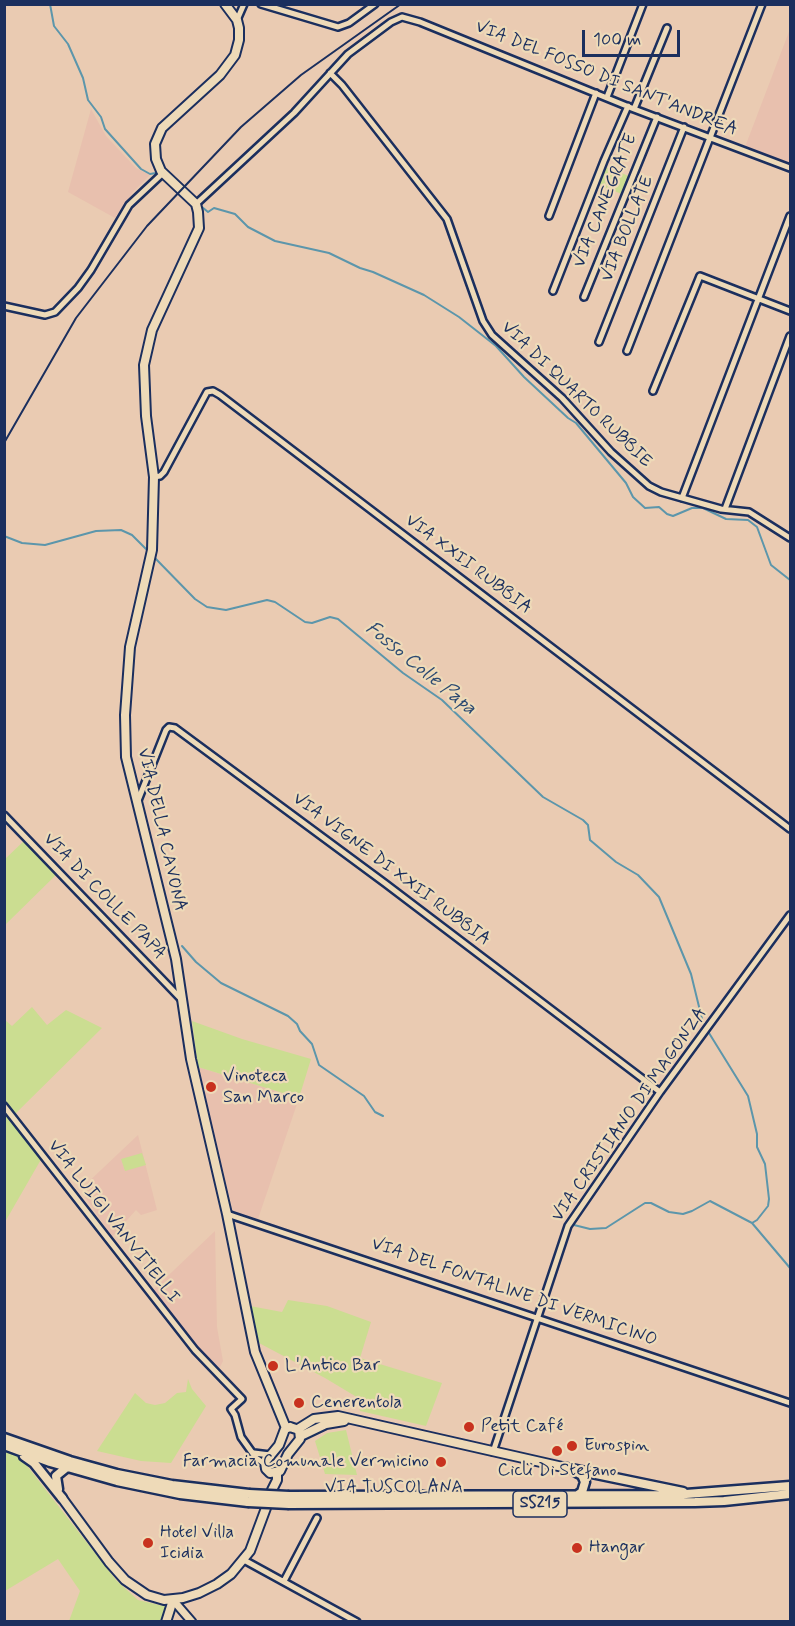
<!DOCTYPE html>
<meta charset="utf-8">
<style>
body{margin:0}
#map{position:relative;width:795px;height:1626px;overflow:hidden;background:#eacbb2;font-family:Mynerve,sans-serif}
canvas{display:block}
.frame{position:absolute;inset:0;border:6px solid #1b2f5e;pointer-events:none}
.scale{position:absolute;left:582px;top:30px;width:98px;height:27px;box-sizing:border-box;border:3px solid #1b2f5e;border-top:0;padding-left:8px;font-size:18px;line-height:21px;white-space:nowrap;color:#1b2f5e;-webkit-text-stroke:4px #eedab8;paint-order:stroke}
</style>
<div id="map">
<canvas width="795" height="1626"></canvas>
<div class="frame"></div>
<div class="scale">100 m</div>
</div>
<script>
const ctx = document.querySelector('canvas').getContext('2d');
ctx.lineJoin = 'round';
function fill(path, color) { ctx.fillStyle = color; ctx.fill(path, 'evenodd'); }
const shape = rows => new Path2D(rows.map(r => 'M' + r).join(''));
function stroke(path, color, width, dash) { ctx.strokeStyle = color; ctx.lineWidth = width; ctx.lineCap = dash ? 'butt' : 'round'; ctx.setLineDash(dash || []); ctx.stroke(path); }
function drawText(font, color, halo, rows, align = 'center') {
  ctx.font = font + ' Mynerve,sans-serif'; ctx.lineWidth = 4.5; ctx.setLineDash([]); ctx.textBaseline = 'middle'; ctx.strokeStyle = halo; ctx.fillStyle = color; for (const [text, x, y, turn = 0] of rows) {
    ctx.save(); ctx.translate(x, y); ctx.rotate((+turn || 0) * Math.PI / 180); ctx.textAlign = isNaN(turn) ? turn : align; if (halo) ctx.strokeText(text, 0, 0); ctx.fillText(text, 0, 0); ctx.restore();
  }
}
fill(shape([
 [790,29,790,165,745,147],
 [91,109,106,136,136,168,150,175,133,192,115,218,68,192],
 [198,1067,299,1098,258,1219,233,1211],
 [138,1135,157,1210,141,1215,136,1210,112,1237,83,1194,84,1186],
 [215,1231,217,1327,223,1361,218,1371,194,1346,194,1342,192,1338,189,1338,152,1291]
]), '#e8c0ae');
fill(shape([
 [605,167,629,176,622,194,598,185],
 [27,838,59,872,5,925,5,859],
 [32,1007,47,1025,66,1010,102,1028,13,1116,43,1156,5,1222,5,1020,12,1026],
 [192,1021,242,1039,311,1059,299,1098,198,1067],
 [142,1153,146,1165,125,1171,121,1159],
 [288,1300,327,1306,371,1322,360,1358,442,1383,426,1426,360,1411,355,1396,325,1378,259,1343,250,1306,282,1312],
 [188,1379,192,1389,206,1406,171,1463,141,1461,97,1451,135,1393,146,1403,155,1405,165,1403,177,1393,186,1392],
 [346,1430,357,1475,325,1474,315,1441,327,1433],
 [5,1445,14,1449,116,1580,138,1600,168,1607,166,1621,69,1621,80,1591,58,1559,5,1591]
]), '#cbdd91');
stroke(shape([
 [50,4,54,26,68,44,83,78,88,100,101,117,105,129,141,169,150,174,156,173],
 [202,207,208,212,214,208,235,214,248,227,275,241,329,253,360,268,373,272,424,295,459,317,496,346,524,377,568,418,576,423,626,483,633,497,645,508,659,507,667,514,673,516,692,508,703,508,726,519,748,520,757,527,771,565,790,580],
 [4,536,22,543,45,545,96,531,121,530,132,535,149,552],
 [153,556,195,599,207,607,226,610,267,600,275,602,305,622,312,623,330,617,338,619,403,673,442,700,543,797,583,820,588,825,590,840,616,862,638,875,659,897,691,974,703,1023],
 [182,946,196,962,221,983,288,1016,297,1024,300,1031,312,1044,319,1065,364,1096,375,1112,383,1116],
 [709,1033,748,1096,757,1134,757,1147,765,1164,769,1199,768,1206,757,1220,752,1223],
 [574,1225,590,1229,606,1228,645,1203,651,1203,669,1212,683,1214,692,1211,710,1201,752,1223,790,1268]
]), '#5c96ab', 2);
const minor = shape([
 [261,4,338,27,349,23,375,4],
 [237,20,244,4],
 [330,73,342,85,447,219,483,321,492,335,562,398,611,452,649,486,661,492,721,509,749,512,790,538],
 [607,97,643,4],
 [634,109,667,28],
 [196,204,294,113,348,54,391,22,402,17,420,22,634,109,790,168],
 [549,216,596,93],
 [553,291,604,161,628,106],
 [584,297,657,117],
 [4,306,45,315,55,312,78,288,91,270,129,205,163,173],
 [599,342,684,127],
 [627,351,762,4],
 [653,391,700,276,790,311],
 [154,477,160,476,164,472,207,392,213,391,220,395,790,829],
 [682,498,790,216],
 [725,509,790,336],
 [137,803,166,730,169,727,175,728,386,884,660,1092],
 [4,815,182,1000],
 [4,1106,195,1350,242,1399,231,1409,235,1415,241,1437,256,1458,265,1464],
 [227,1214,790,1403],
 [493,1452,568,1226,660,1092,790,915],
 [254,1453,270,1455],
 [244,1560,357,1622],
 [284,1581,317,1518]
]);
const tertiary = shape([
 [173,1600,192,1622]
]);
const secondary = shape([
 [225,4,237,20,239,28,239,40,235,55,220,75,162,128,155,144,156,159,161,171,196,204,198,212,199,228,152,330,144,365,146,416,154,477,152,550,130,647,125,715,126,757,176,959,191,1059,227,1214,255,1352,286,1428],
 [290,1427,299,1430,300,1439,288,1454,280,1471,270,1473,266,1469,265,1462,279,1445,285,1429,290,1427],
 [298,1429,314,1419,338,1416,567,1468],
 [301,1436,326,1424,344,1421],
 [272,1490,277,1480,277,1473],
 [62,1498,109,1562,125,1580,147,1595,164,1600,183,1598,199,1593,217,1584,231,1574,250,1551,266,1508],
 [166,1622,173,1600]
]);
const primary = shape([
 [4,1438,70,1461,117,1474,172,1485,249,1494],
 [4,1445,50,1462,117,1481,180,1494,248,1502],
 [24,1456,34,1463,62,1498],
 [567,1468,683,1492],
 [576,1472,582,1475,585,1482,582,1492,576,1496],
 [58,1489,56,1476,67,1467],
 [289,1496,673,1495,790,1486],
 [289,1504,695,1502,724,1501,790,1494]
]);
stroke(minor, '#1b2f5e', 10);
stroke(tertiary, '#1b2f5e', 11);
stroke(secondary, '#1b2f5e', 12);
stroke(primary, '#1b2f5e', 13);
stroke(minor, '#eedab8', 5);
stroke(tertiary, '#eedab8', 7);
stroke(secondary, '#eedab8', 8);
stroke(primary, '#eedab8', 8);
stroke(shape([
 [4,443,76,318,147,226,241,127,301,75,401,4]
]), '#1b2f5e', 2);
const primaryBridge = shape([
 [249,1494,289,1496],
 [248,1502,289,1504]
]);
stroke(primaryBridge, '#1b2f5e', 13, []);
stroke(primaryBridge, '#eedab8', 8);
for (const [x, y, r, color] of [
 [211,1087,6,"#c8321e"],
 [273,1366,6,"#c8321e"],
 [299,1403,6,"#c8321e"],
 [469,1427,6,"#c8321e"],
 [572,1446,6,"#c8321e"],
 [557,1451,6,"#c8321e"],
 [441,1462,6,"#c8321e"],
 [148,1543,6,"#c8321e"],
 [577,1548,6,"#c8321e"]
]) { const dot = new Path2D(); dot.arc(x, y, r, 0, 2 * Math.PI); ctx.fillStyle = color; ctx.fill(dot); stroke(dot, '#eedab8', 2); }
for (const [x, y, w] of [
 [540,1504,54]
]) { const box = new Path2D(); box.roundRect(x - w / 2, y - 13, w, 26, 4.5); ctx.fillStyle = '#eedab8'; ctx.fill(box); stroke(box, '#1b2f5e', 1.5); }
drawText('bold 16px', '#1b2f5e', null, [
 ["SS215",540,1504]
]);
drawText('18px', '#1b2f5e', '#eedab8', [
 ["VIA DEL FOSSO DI SANT'ANDREA",606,79,22],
 ["VIA CANEGRATE",606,201,-68],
 ["VIA BOLLATE",628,229,-68],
 ["VIA DI QUARTO RUBBIE",576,395,44],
 ["VIA XXII RUBBIA",468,565,37],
 ["VIA DELLA CAVONA",161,830,77],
 ["VIA VIGNE DI XXII RUBBIA",391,870,37],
 ["VIA DI COLLE PAPA",104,897,46],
 ["VIA CRISTIANO DI MAGONZA",630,1115,-55],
 ["VIA LUIGI VANVITELLI",113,1222,52],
 ["VIA DEL FONTALINE DI VERMICINO",514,1293,19],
 ["VIA TUSCOLANA",394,1488]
]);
drawText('18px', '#1b2f5e', '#eedab8', [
 ["Vinoteca",223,1077],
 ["San Marco",223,1098],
 ["L'Antico Bar",285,1366],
 ["Cenerentola",311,1403],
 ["Petit Café",481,1427],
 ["Eurospin",584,1446],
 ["Farmacia Comunale Vermicino",429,1462,"right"],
 ["Cicli Di Stefano",557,1471,"center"],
 ["Hotel Villa",160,1533],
 ["Icidia",160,1554],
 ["Hangar",589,1548]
], 'left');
drawText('italic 20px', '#2b4971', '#eedab8', [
 ["Fosso Colle Papa",420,669,39]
]);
</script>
